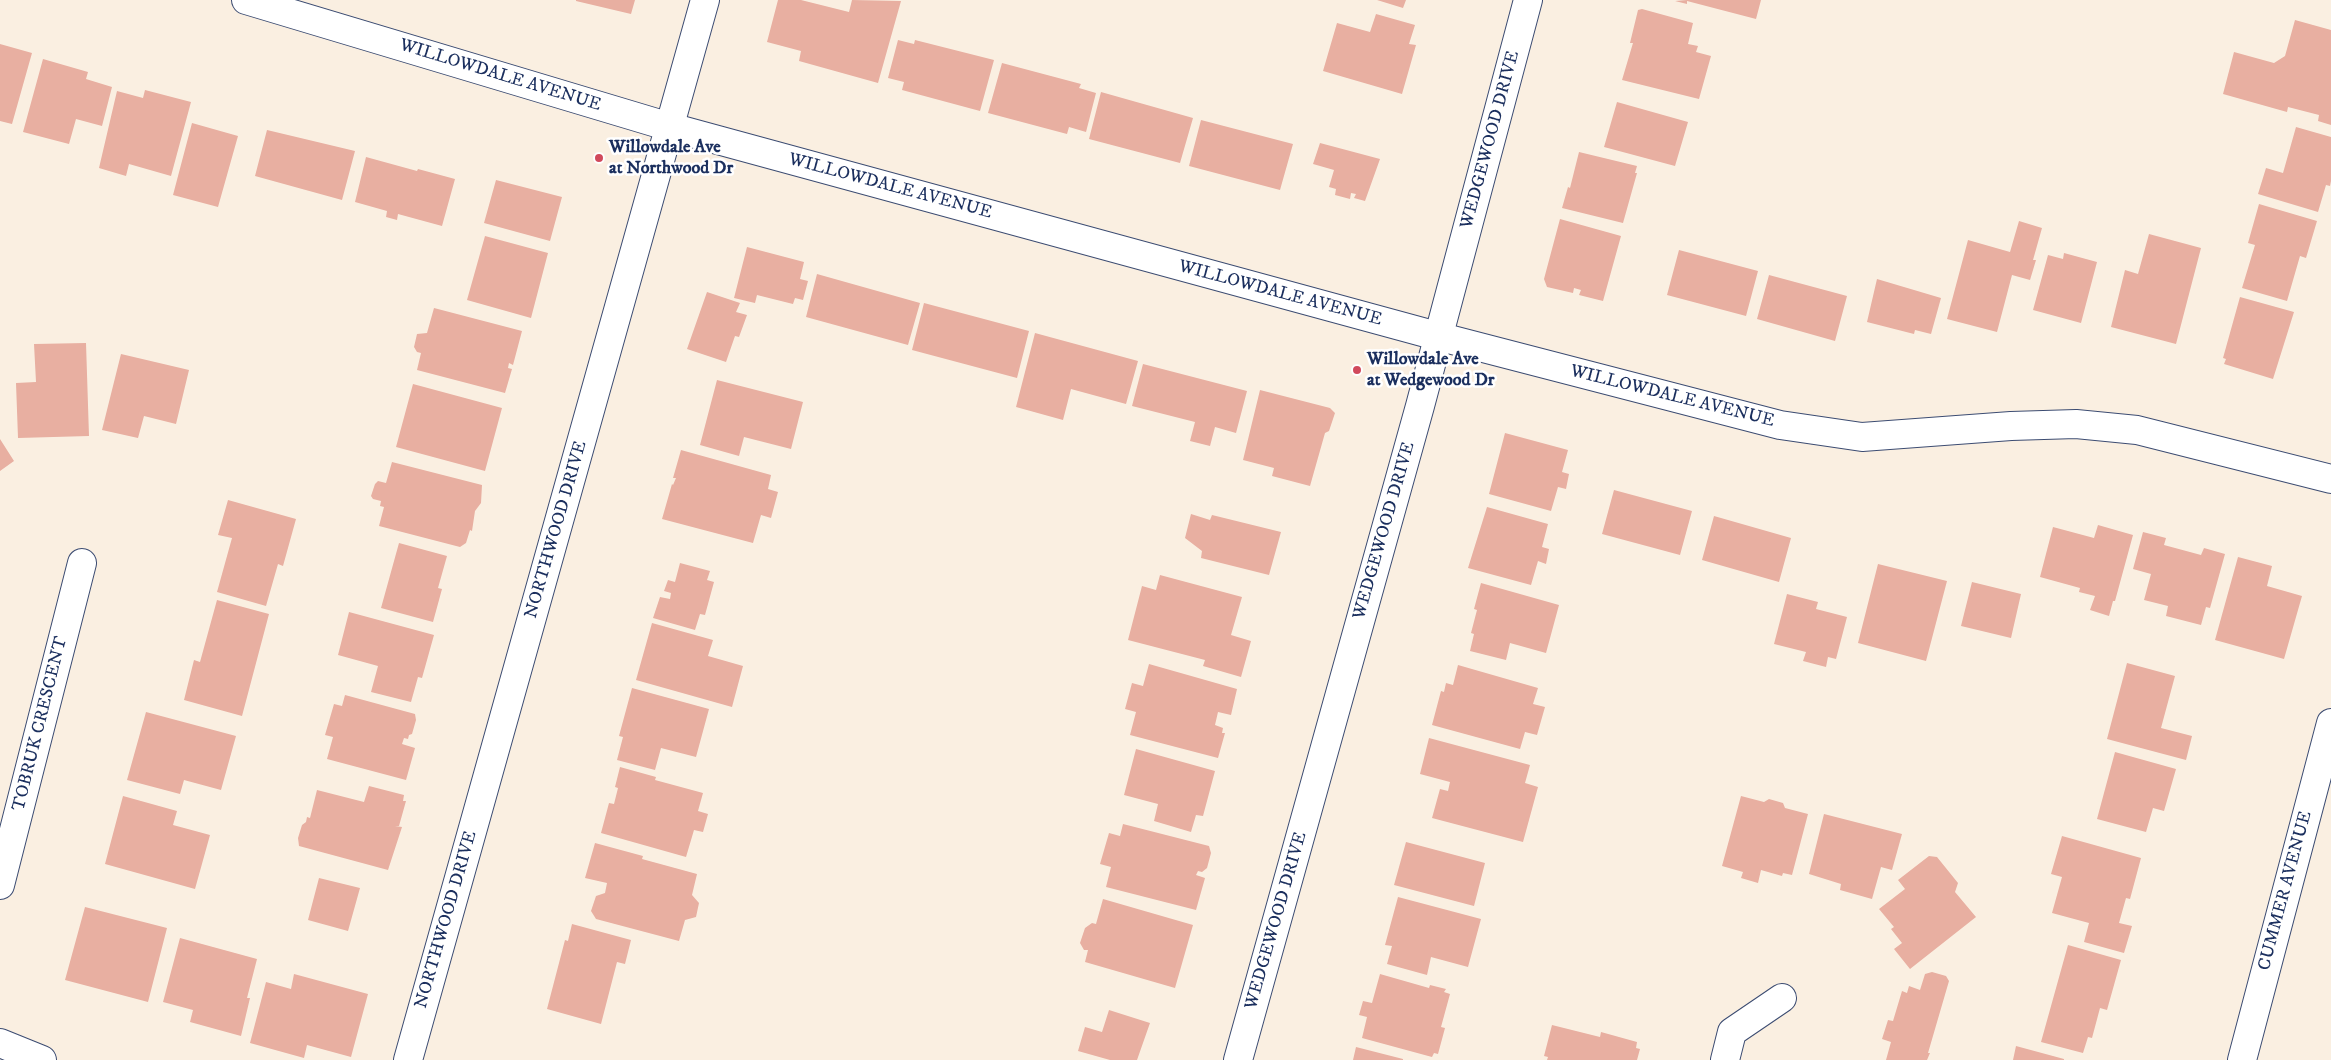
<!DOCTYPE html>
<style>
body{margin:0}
canvas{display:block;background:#faefe1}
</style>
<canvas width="2331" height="1060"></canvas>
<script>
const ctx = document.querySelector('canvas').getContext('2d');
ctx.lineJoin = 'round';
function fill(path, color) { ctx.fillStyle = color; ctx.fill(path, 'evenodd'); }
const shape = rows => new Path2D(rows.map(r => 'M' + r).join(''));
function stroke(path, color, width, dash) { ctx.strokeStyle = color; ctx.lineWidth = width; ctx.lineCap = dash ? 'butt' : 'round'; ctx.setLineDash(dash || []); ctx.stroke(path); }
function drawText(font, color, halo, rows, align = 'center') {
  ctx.font = font + ' "IM FELL DW Pica",serif'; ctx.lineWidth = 5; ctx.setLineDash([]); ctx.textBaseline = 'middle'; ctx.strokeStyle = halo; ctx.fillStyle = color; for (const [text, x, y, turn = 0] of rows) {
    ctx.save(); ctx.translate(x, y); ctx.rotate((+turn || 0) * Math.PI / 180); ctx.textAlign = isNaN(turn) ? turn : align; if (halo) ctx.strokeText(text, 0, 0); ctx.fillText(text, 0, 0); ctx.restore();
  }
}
fill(shape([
 [635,0,631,14,576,1,576,0],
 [778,0,801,0,849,12,852,0,901,1,878,83,799,61,801,51,767,42],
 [1377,0,1406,0,1403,8],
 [1687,0,1761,0,1756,19,1687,1,1687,4,1675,1],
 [1642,9,1693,23,1688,44,1698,46,1696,52,1711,56,1699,99,1622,80,1633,43,1630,43,1638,10],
 [1376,14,1415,25,1409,44,1416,45,1402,94,1323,71,1337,23,1370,32],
 [2295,20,2331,30,2331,125,2318,121,2319,115,2288,107,2287,112,2223,94,2234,52,2274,63,2285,56],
 [898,40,914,44,915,40,994,60,980,111,902,90,904,82,888,78],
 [0,44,32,53,12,124,0,121],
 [43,59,88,72,86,79,112,87,102,126,76,119,69,144,23,132],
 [1002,63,1081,84,1079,88,1096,93,1086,132,1069,127,1067,134,988,113],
 [145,90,191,102,171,176,129,164,126,176,99,168,117,91,143,98],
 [1101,92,1193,118,1180,163,1089,139],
 [1617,102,1688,122,1675,166,1604,147],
 [1201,120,1293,144,1280,190,1189,166],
 [192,123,238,136,218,207,173,195],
 [2296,127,2331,137,2331,181,2330,186,2326,185,2318,212,2258,194,2266,168,2283,173],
 [267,130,355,151,342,200,255,176],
 [1320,143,1380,159,1365,201,1354,198,1356,194,1351,193,1350,199,1335,195,1336,189,1329,187,1334,170,1313,164],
 [1579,152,1637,166,1635,173,1637,173,1623,223,1562,208,1568,187,1570,188],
 [366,157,417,171,418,169,455,179,442,226,398,214,397,220,386,217,387,211,355,202],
 [496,180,562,197,550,241,484,223],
 [2259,204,2317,221,2306,258,2300,256,2287,301,2242,288,2255,245,2248,243],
 [1560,219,1621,236,1603,301,1579,295,1581,290,1574,288,1573,293,1547,287,1544,279],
 [2019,221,2042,228,2033,260,2036,260,2030,280,2012,275,1997,332,1947,319,1968,240,2010,252],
 [2149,234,2201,248,2176,344,2111,327,2125,270,2138,274],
 [485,236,548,253,531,318,467,300],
 [747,247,804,262,800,279,808,281,803,300,795,298,793,304,757,295,755,303,734,298],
 [1679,250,1758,271,1746,316,1667,295],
 [2064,253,2097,262,2081,323,2033,310,2048,255,2063,259],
 [817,274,920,303,908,345,806,317],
 [1769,275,1847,296,1835,341,1757,319],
 [1877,279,1941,298,1931,334,1915,330,1914,334,1867,322],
 [707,292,740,303,736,312,747,315,739,337,735,336,726,362,687,349],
 [2240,297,2294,312,2273,379,2224,364,2226,359,2223,358],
 [924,303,1029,331,1017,378,912,350],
 [434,308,522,331,513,365,509,363,508,368,512,369,505,393,417,370,421,353,417,352,414,347,417,334,427,333],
 [1035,333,1138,361,1126,404,1071,389,1063,420,1016,407],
 [86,343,89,436,18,438,16,383,36,382,34,344],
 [121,354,189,370,176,424,144,416,138,438,102,430],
 [1143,364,1247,391,1236,433,1215,427,1210,446,1190,441,1195,422,1132,406],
 [717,380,803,402,791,449,744,437,739,456,700,445],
 [413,384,502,408,485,471,396,447],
 [1260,390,1330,408,1335,413,1329,431,1325,433,1310,486,1272,476,1274,468,1243,460],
 [1505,433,1568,450,1562,472,1569,474,1566,489,1558,487,1551,511,1489,494],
 [0,439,14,461,0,471],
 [681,450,771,475,768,489,778,492,771,518,761,515,753,543,662,519,672,484,673,485,676,478,673,478],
 [392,462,482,485,481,503,475,511,472,531,470,530,466,543,460,547,379,526,384,507,380,506,381,501,373,499,371,496,375,484,378,481,386,483],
 [1614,490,1692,511,1680,555,1602,534],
 [228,500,296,519,283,566,278,564,266,606,217,592,232,538,218,535],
 [1487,507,1548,524,1542,547,1549,549,1546,564,1538,561,1531,585,1468,568],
 [1191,514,1210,520,1212,515,1281,532,1269,575,1201,558,1202,551,1185,538],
 [1714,516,1791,538,1779,582,1702,560],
 [2098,525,2133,535,2115,601,2113,601,2109,616,2090,610,2095,596,2079,592,2080,588,2040,577,2053,527,2094,538],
 [2143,532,2166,538,2164,545,2201,555,2204,548,2225,554,2210,608,2206,607,2201,625,2166,616,2168,606,2144,600,2151,574,2133,569],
 [399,543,447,556,438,588,442,589,433,622,381,608],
 [2238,557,2272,566,2267,586,2302,596,2284,659,2215,640],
 [680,563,710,571,707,580,714,582,705,615,700,614,695,630,653,618,660,597,670,599,671,593,664,591,668,580,675,582],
 [1878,564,1947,581,1926,661,1858,643],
 [1160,575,1242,597,1231,635,1251,641,1241,677,1203,666,1205,660,1128,640,1142,586,1156,590],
 [1972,582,2021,594,2011,638,1961,626],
 [1481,583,1559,605,1546,653,1510,643,1506,660,1470,651,1474,634,1471,633,1477,610,1474,609],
 [1787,594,1818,602,1816,609,1847,617,1836,659,1828,657,1826,667,1803,661,1806,652,1774,644],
 [217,600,269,614,242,716,184,700,194,660,200,662],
 [349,612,434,635,422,678,418,677,411,702,371,692,378,666,338,655],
 [652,623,713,640,708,656,743,666,732,707,636,680],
 [2127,663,2175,676,2161,728,2192,736,2186,760,2107,739],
 [1149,664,1237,689,1231,715,1218,712,1215,725,1223,728,1222,733,1225,733,1218,758,1130,735,1136,712,1125,709,1132,683,1143,686],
 [1458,665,1538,688,1533,704,1545,707,1537,735,1525,732,1520,749,1432,725,1441,691,1444,692,1446,683,1453,685],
 [632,688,709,709,696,757,661,748,655,770,617,760,623,737,619,736],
 [345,695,415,714,416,720,412,734,409,735,408,739,404,738,402,744,415,748,406,780,327,759,333,737,325,735,334,704,342,706],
 [146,712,236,736,221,790,184,780,180,794,127,780],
 [1429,738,1530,765,1525,783,1538,787,1523,842,1432,818,1440,789,1448,791,1450,782,1420,774],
 [1136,749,1215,771,1203,816,1196,815,1191,832,1154,821,1158,804,1124,795],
 [2115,752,2176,769,2164,811,2153,808,2146,832,2097,819],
 [620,767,656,777,655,780,703,793,698,811,708,814,703,832,694,830,686,857,601,833,609,803,614,804,618,788,615,787],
 [369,786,404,795,403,801,406,801,399,826,395,826,402,827,388,870,299,846,298,838,302,825,306,822,307,817,310,818,317,790,364,802],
 [123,796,177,811,173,825,210,835,195,889,105,864],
 [1741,796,1764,802,1769,799,1783,803,1785,808,1808,814,1792,875,1783,873,1782,876,1761,870,1758,883,1741,878,1743,872,1722,866],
 [1824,814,1902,834,1892,870,1881,867,1872,899,1840,890,1841,884,1809,874],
 [1123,824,1209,846,1211,853,1207,868,1202,872,1198,871,1196,875,1205,878,1196,910,1106,887,1111,867,1100,864,1109,833,1120,836],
 [2062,836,2141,858,2130,899,2126,898,2119,923,2132,926,2124,953,2084,942,2089,923,2052,913,2062,877,2051,874],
 [1406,842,1485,863,1474,906,1394,885],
 [595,843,643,856,642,859,697,874,692,895,699,903,696,917,685,920,679,941,596,919,591,911,596,896,605,893,607,883,585,878],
 [1929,856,1937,857,1958,883,1955,892,1976,917,1910,969,1894,949,1902,943,1891,929,1894,927,1879,909,1905,889,1898,880],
 [319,878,360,888,348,931,308,920],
 [1398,897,1481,919,1468,967,1431,957,1427,975,1387,964,1392,946,1385,945],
 [1103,899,1193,925,1175,988,1085,962,1088,950,1084,950,1080,943,1085,928,1092,923,1096,924],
 [85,907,167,928,148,1002,65,980],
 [572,924,631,940,625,964,617,962,601,1024,547,1009,565,940,568,941],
 [180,938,257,959,247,998,250,998,241,1036,190,1022,193,1010,163,1002],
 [2068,945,2121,960,2107,1010,2100,1008,2092,1038,2088,1037,2083,1053,2041,1042],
 [1932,972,1946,976,1949,981,1928,1053,1930,1053,1927,1060,1886,1060,1891,1042,1882,1039,1888,1020,1893,1021,1902,991,1907,993,1909,986,1920,990,1925,974],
 [294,974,368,994,351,1057,307,1045,304,1058,250,1043,266,982,291,989],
 [1380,974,1429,988,1430,985,1446,989,1444,992,1450,994,1441,1027,1445,1028,1438,1054,1434,1053,1432,1057,1362,1038,1367,1017,1359,1015,1363,1001,1372,1003],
 [1109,1010,1150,1023,1137,1060,1110,1060,1078,1051,1085,1027,1102,1032],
 [1552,1025,1600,1037,1601,1032,1637,1042,1636,1048,1640,1049,1637,1060,1547,1060,1548,1057,1544,1056],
 [2016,1046,2064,1059,2064,1060,2013,1060],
 [1356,1047,1403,1059,1403,1060,1353,1060]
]), '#e8afa1');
const minor = shape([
 [0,885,82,563],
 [0,1043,42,1060],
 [408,1060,705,0],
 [1238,1060,1420,406,1528,0],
 [1725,1060,1732,1032,1782,998]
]);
const tertiary = shape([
 [246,0,670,127,1437,336,1780,425,1862,437,2011,426,2076,424,2137,430,2331,479],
 [2242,1060,2331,723]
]);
stroke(minor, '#3c4c72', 30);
stroke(tertiary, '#3c4c72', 30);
stroke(minor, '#fff', 28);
stroke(tertiary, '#fff', 28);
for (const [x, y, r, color] of [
 [599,158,5,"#d1495b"],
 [1357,370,5,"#d1495b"]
]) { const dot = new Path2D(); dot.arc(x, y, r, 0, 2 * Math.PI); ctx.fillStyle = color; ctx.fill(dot); stroke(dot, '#fff', 2); }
drawText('18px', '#1b2f5e', '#fff', [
 ["WILLOWDALE AVENUE",500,76,17],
 ["WEDGEWOOD DRIVE",1491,140,-75],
 ["WILLOWDALE AVENUE",890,187,15],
 ["WILLOWDALE AVENUE",1280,294,15],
 ["WILLOWDALE AVENUE",1672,397,14],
 ["NORTHWOOD DRIVE",557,530,-74],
 ["WEDGEWOOD DRIVE",1385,531,-74],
 ["TOBRUK CRESCENT",41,724,-76],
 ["CUMMER AVENUE",2286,891,-75],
 ["NORTHWOOD DRIVE",447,920,-74],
 ["WEDGEWOOD DRIVE",1277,921,-74]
]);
drawText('bold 18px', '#1b2f5e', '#fff', [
 ["Willowdale Ave",609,148],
 ["at Northwood Dr",609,169],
 ["Willowdale Ave",1367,360],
 ["at Wedgewood Dr",1367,381]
], 'left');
</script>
